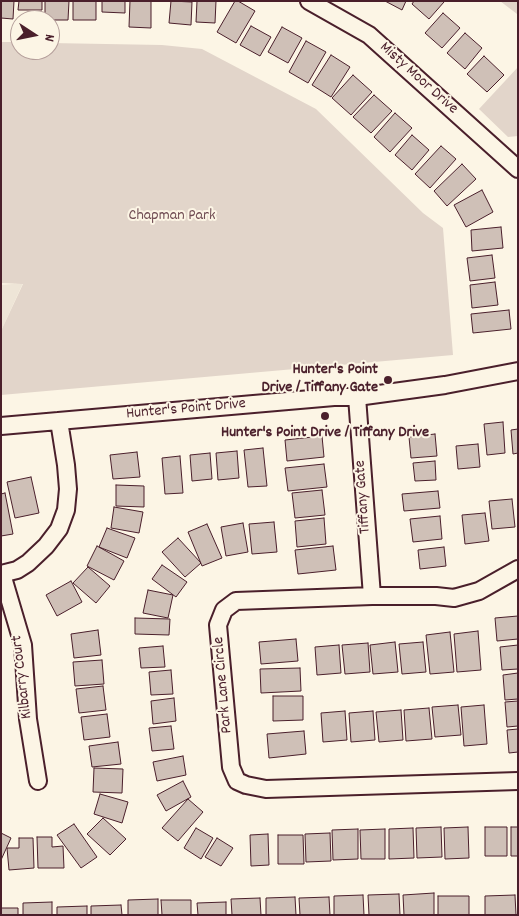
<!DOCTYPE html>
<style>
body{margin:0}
#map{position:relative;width:519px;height:916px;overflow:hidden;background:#fcf5e5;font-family:Dekko,sans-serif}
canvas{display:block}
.frame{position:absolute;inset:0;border:2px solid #4a1f2b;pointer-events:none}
.north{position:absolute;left:10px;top:10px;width:50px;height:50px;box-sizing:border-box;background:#fcf5e5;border:1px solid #b59f9b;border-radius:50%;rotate:101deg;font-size:14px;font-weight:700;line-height:20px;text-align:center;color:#4a1f2b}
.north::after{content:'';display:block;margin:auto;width:18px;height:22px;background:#4a1f2b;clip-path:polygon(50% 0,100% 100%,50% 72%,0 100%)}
</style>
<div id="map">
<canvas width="519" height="916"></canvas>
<div class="frame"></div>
<div class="north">N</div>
</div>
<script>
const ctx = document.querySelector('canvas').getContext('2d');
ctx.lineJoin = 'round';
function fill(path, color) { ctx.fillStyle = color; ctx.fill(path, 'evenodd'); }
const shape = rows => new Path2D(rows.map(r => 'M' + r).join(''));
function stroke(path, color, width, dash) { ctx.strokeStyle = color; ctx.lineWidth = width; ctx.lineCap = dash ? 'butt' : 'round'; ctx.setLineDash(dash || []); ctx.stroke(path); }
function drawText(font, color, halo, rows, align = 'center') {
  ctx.font = font + ' Dekko,sans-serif'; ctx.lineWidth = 4; ctx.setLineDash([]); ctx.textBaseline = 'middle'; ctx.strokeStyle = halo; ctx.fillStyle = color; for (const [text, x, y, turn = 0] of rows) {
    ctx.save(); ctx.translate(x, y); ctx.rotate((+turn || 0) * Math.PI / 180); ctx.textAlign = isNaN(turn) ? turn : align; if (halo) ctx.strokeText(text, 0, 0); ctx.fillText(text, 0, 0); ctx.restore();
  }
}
fill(shape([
 [23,283,1,331,1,285]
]), '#eee5d7');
fill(shape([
 [500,1,518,1,518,21,517,14],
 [1,42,20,42,20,50,50,50,50,43,162,45,202,49,316,109,423,213,443,228,453,355,1,395,1,331,23,284,1,283],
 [518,67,518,136,508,137,479,109]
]), '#e2d5ca');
const building = shape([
 [1,1,14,1,13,19,1,18,1,1],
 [19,1,42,1,42,10,18,10,19,1],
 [45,1,69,1,68,20,45,20,45,1],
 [73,1,96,1,96,20,73,20,73,1],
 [102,1,125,1,125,13,102,12,102,1],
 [130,1,151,1,151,28,129,27,130,1],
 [171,1,192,2,191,25,169,23,171,1],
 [197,1,216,1,215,23,196,22,197,1],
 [235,1,238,1,255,11,236,43,217,32,235,1],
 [385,1,406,1,402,10,385,1],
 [414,1,444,1,444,2,429,19,412,4,414,1],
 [443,13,460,28,442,48,425,33,443,13],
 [251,26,271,37,260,56,240,45,251,26],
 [282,27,302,38,288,63,268,52,282,27],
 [465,33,482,48,465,69,447,53,465,33],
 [306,41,326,52,308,83,289,72,306,41],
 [331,55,350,67,331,97,312,85,331,55],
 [484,56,504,75,487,92,467,74,484,56],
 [353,75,372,92,351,115,332,98,353,75],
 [374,95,392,111,371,133,353,117,374,95],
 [395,113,412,128,390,152,374,137,395,113],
 [412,135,429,150,412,170,395,155,412,135],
 [441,146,456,159,430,188,415,174,441,146],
 [462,164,476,179,447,206,434,191,462,164],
 [482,190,493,212,466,227,454,205,482,190],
 [501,227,503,248,472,251,471,230,501,227],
 [492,255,495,278,470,281,467,258,492,255],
 [495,282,498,305,472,308,470,285,495,282],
 [509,310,511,329,473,333,471,314,509,310],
 [503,422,505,453,487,455,484,424,503,422],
 [518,429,518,453,513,454,511,430,518,429],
 [435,434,437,456,411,458,409,437,435,434],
 [322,436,324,457,287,461,285,440,322,436],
 [478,444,480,467,458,469,456,446,478,444],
 [263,448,267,486,248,487,244,450,263,448],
 [237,451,239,478,218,480,216,453,237,451],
 [137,452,140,477,113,479,110,455,137,452],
 [210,453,212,479,192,481,190,455,210,453],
 [180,456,183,493,165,494,162,458,180,456],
 [435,461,436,480,415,481,413,463,435,461],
 [324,464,327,487,288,491,285,468,324,464],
 [31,477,39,513,15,518,7,482,31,477],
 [116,485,144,486,144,507,116,506,116,485],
 [322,490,325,515,295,518,292,493,322,490],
 [438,491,440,508,404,511,402,494,438,491],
 [5,493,13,534,1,536,1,494,5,493],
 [512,499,515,527,492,529,489,501,512,499],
 [114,507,143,512,139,533,111,528,114,507],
 [485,513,489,541,465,544,462,515,485,513],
 [440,516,442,539,413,542,410,519,440,516],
 [324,518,326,544,297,547,295,521,324,518],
 [274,522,277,552,252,554,249,524,274,522],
 [243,523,248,552,226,556,221,527,243,523],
 [207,524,222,558,202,566,188,532,207,524],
 [107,528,135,538,127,558,99,547,107,528],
 [178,538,201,563,185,577,162,552,178,538],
 [97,546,124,561,114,580,87,566,97,546],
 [333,546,336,570,298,574,295,550,333,546],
 [444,547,446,566,420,569,418,550,444,547],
 [162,565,187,582,176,597,152,579,162,565],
 [88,567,110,586,96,603,73,583,88,567],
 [71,581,82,602,57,616,46,595,71,581],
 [148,590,173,595,168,618,143,613,148,590],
 [518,616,518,639,497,641,495,618,518,616],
 [135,618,170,619,169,635,135,634,135,618],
 [98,630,101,655,74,658,71,634,98,630],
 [478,631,481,670,457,672,454,634,478,631],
 [450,632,454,672,430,674,426,635,450,632],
 [296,639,298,661,261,664,259,642,296,639],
 [395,642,398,672,373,674,370,645,395,642],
 [423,642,426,672,402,674,399,644,423,642],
 [368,643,370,672,345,674,342,645,368,643],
 [339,645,341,673,317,675,315,647,339,645],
 [518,645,518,669,502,670,500,647,518,645],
 [163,646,165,667,141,668,139,648,163,646],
 [102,660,104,684,75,686,73,662,102,660],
 [300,668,301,691,261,693,260,669,300,668],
 [171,670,173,694,151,695,149,672,171,670],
 [518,673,518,699,505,700,503,675,518,673],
 [103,686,106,710,79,713,76,689,103,686],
 [273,696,303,696,303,720,273,721,273,696],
 [174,698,176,721,153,724,151,701,174,698],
 [518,701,518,726,507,727,505,702,518,701],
 [458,705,461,735,435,737,432,707,458,705],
 [484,705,487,744,464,746,461,707,484,705],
 [429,708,432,739,406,741,404,710,429,708],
 [401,710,403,740,379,742,376,712,401,710],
 [345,711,347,740,323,742,321,713,345,711],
 [373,711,375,740,351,742,349,713,373,711],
 [107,714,110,737,84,740,81,717,107,714],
 [171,726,174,749,152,751,149,728,171,726],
 [518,729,518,752,509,753,507,730,518,729],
 [304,731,306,754,269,758,267,734,304,731],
 [118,742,121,764,92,767,89,746,118,742],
 [183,756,186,775,157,781,153,762,183,756],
 [94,768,123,769,122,793,93,792,94,768],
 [183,781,191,797,166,811,157,795,183,781],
 [100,794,128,802,122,823,94,814,100,794],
 [188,799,203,812,178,841,162,828,188,799],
 [103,818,126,839,110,855,87,834,103,818],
 [74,824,97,857,81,868,57,835,74,824],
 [441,827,442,857,417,858,416,828,441,827],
 [468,827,469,858,445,859,444,828,468,827],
 [485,827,507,827,507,856,485,856,485,827],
 [511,827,518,827,518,856,511,856,511,827],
 [196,828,213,838,201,859,184,848,196,828],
 [413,828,414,858,389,859,389,829,413,828],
 [358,829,358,859,333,860,332,830,358,829],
 [385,829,385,859,361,859,360,830,385,829],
 [1,833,11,838,1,860,1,833],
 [330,833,331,861,306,862,305,834,330,833],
 [268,834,269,865,251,866,250,835,268,834],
 [278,835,303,835,304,864,278,864,278,835],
 [37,837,52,837,52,847,63,846,64,868,38,868,37,837],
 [19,838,33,838,34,868,9,870,7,848,19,848,19,838],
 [217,838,233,848,221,866,205,857,217,838],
 [434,893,434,915,404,915,403,895,434,893],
 [399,894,400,915,369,915,368,895,399,894],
 [363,895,364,915,334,915,334,896,363,895],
 [515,895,516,915,485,915,485,896,515,895],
 [438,896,469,896,469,915,438,915,438,896],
 [295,897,296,915,266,915,266,898,295,897],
 [329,897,330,915,300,915,299,898,329,897],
 [260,898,261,915,232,915,231,899,260,898],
 [158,899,158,915,128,915,128,900,158,899],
 [161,900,191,900,191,915,162,915,161,900],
 [52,902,52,915,23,915,23,903,52,902],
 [226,902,226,915,198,915,197,903,226,902],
 [121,905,122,915,91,915,91,906,121,905],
 [87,906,87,915,57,915,57,907,87,906],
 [1,908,18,908,18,915,1,915,1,908]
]);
fill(building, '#cfc0b7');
stroke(building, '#4a1f2b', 1);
const minor = shape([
 [309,1,369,35,518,169],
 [357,397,372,596],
 [1,426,334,397,357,397,445,385,518,371],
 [518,569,479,591,454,598,436,596,372,596,236,601,224,610,218,625,231,767,237,781,246,785,266,789,518,781],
 [1,574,17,570,28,563,46,546,59,529,66,510,68,489,66,465,59,421],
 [2,574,23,645,28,719,38,781]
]);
stroke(minor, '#4a1f2b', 20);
stroke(minor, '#fcf5e5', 16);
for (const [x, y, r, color] of [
 [388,380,5,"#4a1f2b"],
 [325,416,5,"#4a1f2b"]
]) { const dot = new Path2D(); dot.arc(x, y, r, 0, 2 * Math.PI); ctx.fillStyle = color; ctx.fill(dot); stroke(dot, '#fcf5e5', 2); }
drawText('16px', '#4a1f2b', '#fcf5e5', [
 ["Misty Moor Drive",418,79,42],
 ["Hunter's Point Drive",186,410,-5],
 ["Tiffany Gate",364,497,-94],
 ["Kilbarry Court",23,677,-97],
 ["Park Lane Circle",224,685,-95]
]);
drawText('16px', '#704c53', '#fcf5e5', [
 ["Chapman Park",172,217]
]);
drawText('bold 16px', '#4a1f2b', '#fcf5e5', [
 ["Hunter's Point",378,371],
 ["Drive / Tiffany Gate",378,389],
 ["Hunter's Point Drive / Tiffany Drive",325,434,"center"]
], 'right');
</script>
